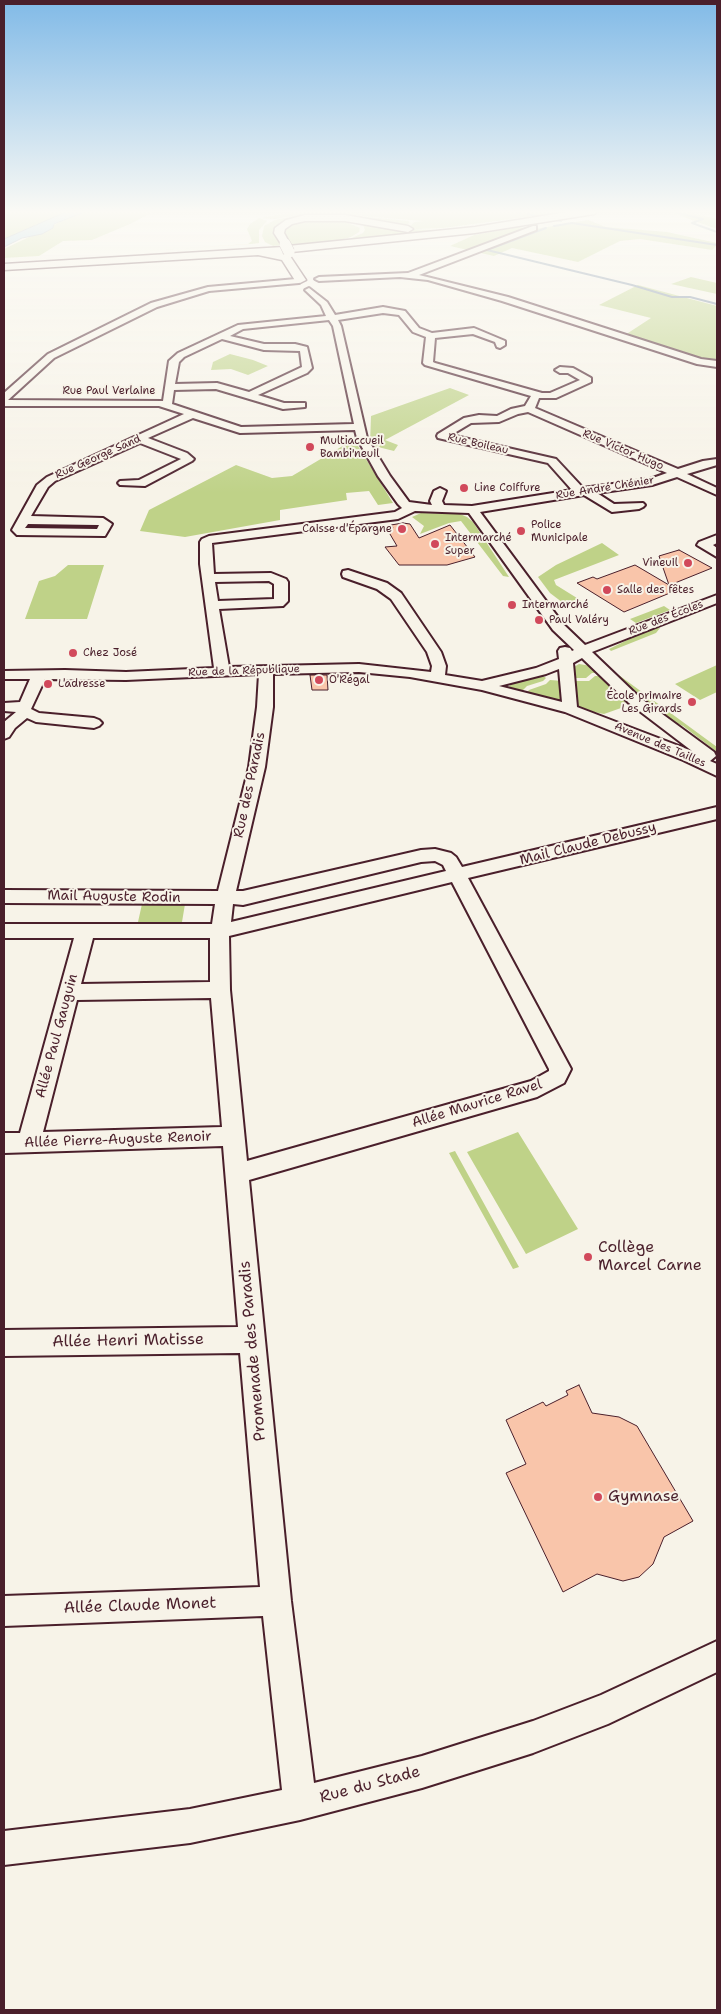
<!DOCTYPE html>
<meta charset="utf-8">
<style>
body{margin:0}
#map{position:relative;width:721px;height:2014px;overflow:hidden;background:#f7f3e8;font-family:"Shantell Sans",sans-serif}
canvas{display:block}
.frame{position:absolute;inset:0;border:5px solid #4a1f2b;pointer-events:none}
</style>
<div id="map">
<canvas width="721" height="2014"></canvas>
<div class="frame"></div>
</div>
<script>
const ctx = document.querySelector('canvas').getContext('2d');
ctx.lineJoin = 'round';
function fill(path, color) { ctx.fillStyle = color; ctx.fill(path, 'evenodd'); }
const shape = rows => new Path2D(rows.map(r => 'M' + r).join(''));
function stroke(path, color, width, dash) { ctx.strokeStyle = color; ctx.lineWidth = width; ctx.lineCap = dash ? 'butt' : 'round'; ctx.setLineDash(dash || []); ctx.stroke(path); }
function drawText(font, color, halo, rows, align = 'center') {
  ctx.font = font + ' "Shantell Sans",sans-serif'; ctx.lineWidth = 4; ctx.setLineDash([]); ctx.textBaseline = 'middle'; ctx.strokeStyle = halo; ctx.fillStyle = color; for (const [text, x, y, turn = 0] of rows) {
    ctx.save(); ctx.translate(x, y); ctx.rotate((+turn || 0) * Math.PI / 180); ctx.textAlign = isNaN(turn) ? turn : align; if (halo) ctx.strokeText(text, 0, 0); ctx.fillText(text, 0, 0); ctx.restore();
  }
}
fill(shape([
 [4,211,68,211,4,239],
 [83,211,153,212,130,224,92,240,63,241,39,256,4,258,4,249],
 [298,211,346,211,361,214,367,211,572,211,443,228,416,229,408,227,415,222,423,221,328,213,408,221,410,223,403,226,358,219,286,221,276,226,274,230,281,245,273,246,265,242,262,236,264,226,275,220,304,214,274,219,260,218],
 [667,211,684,211,717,219,717,229],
 [259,218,267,221,259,230,259,243,251,244,143,251,248,244,252,241,247,229,250,224],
 [307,220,341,220,360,228,359,232,351,237,340,240,290,245,283,230,289,224],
 [588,220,606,227,667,232,717,243,717,245,712,250,640,239,620,241,578,262,512,248,494,256,450,246,474,235,518,227,535,229],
 [353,221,405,229,437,230,347,240,363,233,365,230,363,225],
 [691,277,717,283,717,294,671,284],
 [638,285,717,306,717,362,704,361,625,335,651,318,599,305],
 [230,354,253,360,268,366,248,375,231,369,211,370,213,362],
 [450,388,469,395,385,440,398,445,394,451,370,445,371,416],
 [346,444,358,446,393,503,378,505,369,491,346,493,347,500,280,510,280,520,185,537,140,531,149,510,236,465,272,478,292,476],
 [421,513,460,514,467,517,473,522,509,577,503,576,461,521,449,523,420,534,424,526,412,517],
 [602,543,619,555,554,580,556,585,585,603,571,609,550,593,538,577,556,565],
 [68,565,104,565,87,619,25,619,39,581,55,576],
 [664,606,670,610,636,623,630,619],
 [656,626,660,628,656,633,611,651,609,649],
 [579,664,591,666,597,673,592,673,586,678,573,678,572,668],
 [717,665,717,692,700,700,675,684],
 [612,673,616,673,717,747,717,752,683,726,667,719],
 [542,675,546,678,543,681,527,686,520,693,509,687,512,683],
 [595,676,602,676,623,694,625,703,621,708,604,714,584,710,577,705,574,700,573,681,589,681],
 [550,680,562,681,563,700,556,702,525,695,529,690,546,684],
 [142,904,185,904,182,922,138,922],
 [518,1132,578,1229,526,1254,467,1152],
 [455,1151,519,1267,513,1269,449,1153]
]), '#bfd288');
const water = shape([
 [68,211,87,211,54,224,53,228,42,234,22,238,4,247,4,239,68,211]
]);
fill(water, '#86c2e6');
stroke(water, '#6e819b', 1);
stroke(shape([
 [514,211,520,213],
 [670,211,703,219,692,223,717,232],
 [528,214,536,216],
 [557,220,561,221],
 [554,226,572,223,717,245],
 [546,228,487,250,632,285,672,297,690,297,717,304]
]), '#6e819b', 2);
const building = shape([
 [403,523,410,524,419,538,450,525,475,557,447,565,399,565,385,547,397,546,387,529,393,528,391,525,403,523],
 [679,550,712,568,670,585,677,590,624,612,577,583,593,577,597,579,635,565,669,585,659,556,679,550],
 [310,675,327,675,328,690,312,690,310,675],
 [579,1385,592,1413,619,1417,637,1426,693,1521,664,1537,653,1564,639,1577,623,1581,597,1574,563,1592,506,1473,526,1464,506,1420,543,1402,546,1406,568,1395,566,1391,579,1385]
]);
fill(building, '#f9c5aa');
stroke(building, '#4a1f2b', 1);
const minor = shape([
 [533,226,536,226,536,230,419,275,508,297,701,359,717,361,717,367,697,364,502,301,428,280,400,277,319,281,315,279,319,277,408,273,533,226],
 [296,279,299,279,299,283,209,291,157,307,54,358,8,400,163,401,169,361,178,353,238,325,326,316,321,305,305,290,309,288,327,302,335,315,383,307,405,311,419,328,432,333,474,328,505,341,505,345,500,348,497,347,495,342,473,334,435,338,433,362,435,363,542,393,550,393,580,380,568,373,560,373,555,370,560,367,573,368,591,378,591,382,556,398,539,398,535,408,678,469,703,461,717,459,717,465,687,474,717,488,717,495,677,477,652,485,597,493,614,504,643,503,645,505,643,507,639,509,612,512,584,495,480,512,563,624,585,645,717,595,717,603,592,652,639,697,714,752,716,756,710,761,717,764,717,776,683,760,565,712,482,690,410,677,359,672,273,674,273,707,265,767,236,891,243,891,421,850,435,849,451,853,456,857,462,867,717,807,717,819,468,878,571,1069,564,1083,537,1097,249,1180,291,1601,314,1783,422,1756,533,1721,601,1695,717,1641,717,1672,608,1724,533,1753,422,1788,300,1820,190,1843,4,1865,4,1831,190,1809,282,1790,263,1616,4,1626,4,1596,260,1587,240,1353,4,1356,4,1330,238,1327,223,1146,4,1153,4,1133,20,1133,74,938,4,938,4,924,212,924,215,904,4,903,4,890,218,891,249,767,257,707,259,674,126,680,45,679,31,709,39,713,94,718,99,720,102,723,99,726,94,728,36,722,27,718,15,728,9,737,4,739,4,722,16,712,4,711,4,703,20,702,30,679,4,679,4,671,65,670,126,672,214,668,200,564,200,542,202,539,209,536,395,512,402,508,398,504,378,476,357,438,355,430,240,433,193,418,148,438,187,453,194,459,192,461,145,486,120,485,118,483,120,481,139,480,181,459,140,443,55,481,48,487,31,516,103,518,112,524,105,536,17,535,12,530,37,485,47,477,184,414,159,406,4,406,4,393,48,354,151,303,208,287,296,279],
 [383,313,399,315,413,332,426,337,423,363,425,365,531,396,525,406,511,409,497,416,479,415,464,418,438,434,437,436,438,438,548,463,572,490,472,506,444,505,442,501,446,491,440,488,434,491,430,501,432,505,409,502,390,476,367,438,341,326,338,320,383,313],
 [329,320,333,326,354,424,241,427,172,404,174,390,216,389,283,409,305,407,305,403,284,403,258,395,307,373,312,368,307,347,295,344,264,344,230,336,243,329,329,320],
 [222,339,264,350,300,351,302,367,249,392,217,383,175,384,179,362,184,357,222,339],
 [528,412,667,473,650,479,583,488,556,459,451,435,471,423,499,422,518,414,528,412],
 [415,511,469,513,553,630,574,650,572,651,570,648,565,647,560,648,558,651,559,659,536,668,482,681,445,675,446,666,441,652,401,593,387,583,348,570,343,571,342,574,343,577,377,589,391,599,427,652,432,666,431,672,359,664,229,667,219,609,283,606,288,601,288,582,286,579,271,573,214,574,212,543,398,519,415,511],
 [28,524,97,525,99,525,97,529,25,528,28,524],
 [269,581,274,584,274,599,218,601,215,582,269,581],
 [582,658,629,703,692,751,577,707,573,663,582,658],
 [559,669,562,702,499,686,546,674,559,669],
 [435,861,443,865,446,871,231,922,233,904,243,905,421,862,435,861],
 [452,882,549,1069,549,1071,531,1081,247,1161,230,990,229,936,452,882],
 [93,938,210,938,210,982,81,984,93,938],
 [211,998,222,1127,43,1132,77,1000,211,998],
 [717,535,717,543,713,545,717,548,717,557,697,545,699,542,717,535]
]);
const highway = shape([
 [573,211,598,211,594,214,475,233,282,253,290,256,306,280,300,283,296,282,282,260,258,255,4,270,4,264,283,247,274,233,275,228,286,220,305,215,345,215,408,226,413,229,408,232,345,221,305,221,292,224,285,229,284,233,290,244,288,246,475,227,573,211]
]);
stroke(minor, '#4a1f2b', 4);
stroke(highway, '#4a1f2b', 3);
fill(minor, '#f7f3e8');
fill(highway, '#f7f3e8');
const highwayBridge = shape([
 [285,244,289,252]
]);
stroke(highwayBridge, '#4a1f2b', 12, []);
stroke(highwayBridge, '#f7f3e8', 11);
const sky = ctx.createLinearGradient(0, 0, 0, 493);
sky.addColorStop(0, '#81bae7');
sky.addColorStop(0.43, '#fbfaf5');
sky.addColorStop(1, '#fbfaf500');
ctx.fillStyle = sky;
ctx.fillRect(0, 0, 721, 493);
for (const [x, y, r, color] of [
 [310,447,5,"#d1495b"],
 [464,488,5,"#d1495b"],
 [402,529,5,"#d1495b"],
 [521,531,5,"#d1495b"],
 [435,544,5,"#d1495b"],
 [688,563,5,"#d1495b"],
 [607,590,5,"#d1495b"],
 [512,605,5,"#d1495b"],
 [539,620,5,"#d1495b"],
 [73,653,5,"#d1495b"],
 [319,680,5,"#d1495b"],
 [48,684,5,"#d1495b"],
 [692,702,5,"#d1495b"],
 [588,1257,5,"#d1495b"],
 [598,1497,5,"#d1495b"]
]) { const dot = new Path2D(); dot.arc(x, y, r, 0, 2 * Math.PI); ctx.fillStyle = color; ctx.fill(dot); stroke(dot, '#f7f3e8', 2); }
drawText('11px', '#4a1f2b', '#f7f3e8', [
 ["Rue Paul Verlaine",109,391],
 ["Rue Boileau",478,444,13],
 ["Rue Victor Hugo",623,450,23],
 ["Rue George Sand",98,457,-24],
 ["Rue André Chénier",605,488,-9],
 ["Rue des Écoles",666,618,-21],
 ["Rue de la République",244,671,-2],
 ["Avenue des Tailles",660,745,23]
]);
drawText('11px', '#4a1f2b', '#f7f3e8', [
 ["Multiaccueil",320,441],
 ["Bambi'neuil",320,454],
 ["Line Coiffure",474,488],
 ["Police",531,525],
 ["Municipale",531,538],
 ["Caisse d'Épargne",392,529,"right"],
 ["Intermarché",445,538],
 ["Super",445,551],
 ["Vineuil",678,563,"right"],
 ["Salle des fêtes",617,590],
 ["Intermarché",522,605],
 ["Paul Valéry",549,620],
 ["Chez José",83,653],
 ["O'Régal",329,680],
 ["L'adresse",58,684],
 ["École primaire",682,696,"right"],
 ["Les Girards",682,709,"right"]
], 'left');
drawText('14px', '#4a1f2b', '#f7f3e8', [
 ["Rue des Paradis",250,785,-78],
 ["Mail Claude Debussy",588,844,-14],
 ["Mail Auguste Rodin",114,897,1],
 ["Allée Paul Gauguin",57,1036,-75],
 ["Allée Maurice Ravel",477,1104,-17],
 ["Allée Pierre-Auguste Renoir",118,1140,-2]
]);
drawText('16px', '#4a1f2b', '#f7f3e8', [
 ["Collège",598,1248],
 ["Marcel Carne",598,1266],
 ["Gymnase",608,1497]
], 'left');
drawText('16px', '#4a1f2b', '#f7f3e8', [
 ["Allée Henri Matisse",128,1341,-1],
 ["Promenade des Paradis",253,1351,-95],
 ["Allée Claude Monet",140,1606,-2],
 ["Rue du Stade",370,1785,-15]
]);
</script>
